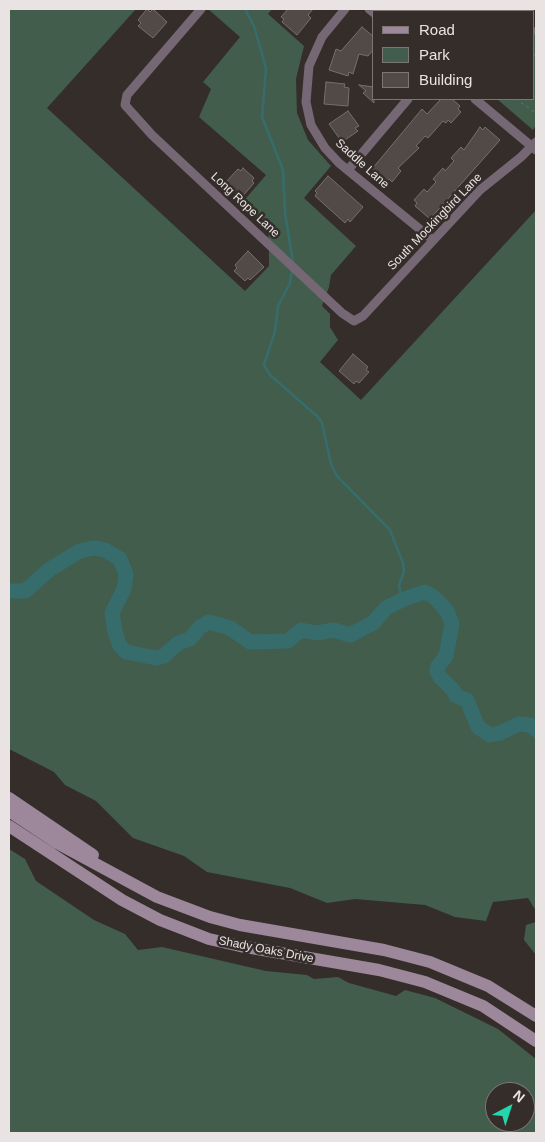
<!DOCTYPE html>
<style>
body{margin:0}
#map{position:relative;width:545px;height:1142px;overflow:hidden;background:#342d2a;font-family:Arial,sans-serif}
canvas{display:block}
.frame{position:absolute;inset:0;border:10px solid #e9e4e3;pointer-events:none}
.legend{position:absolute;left:372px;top:10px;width:162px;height:90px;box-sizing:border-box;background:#342d2a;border:1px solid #7c7674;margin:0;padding:6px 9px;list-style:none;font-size:15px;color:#e9e4e3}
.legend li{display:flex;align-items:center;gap:10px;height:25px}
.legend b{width:25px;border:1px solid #7c7674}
.north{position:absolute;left:485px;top:1082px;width:50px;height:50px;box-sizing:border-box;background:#342d2a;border:1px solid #7c7674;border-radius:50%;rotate:40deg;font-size:14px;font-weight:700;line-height:20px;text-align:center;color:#e9e4e3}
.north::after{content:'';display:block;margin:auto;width:18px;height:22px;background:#25d5ae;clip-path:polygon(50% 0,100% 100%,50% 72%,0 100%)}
</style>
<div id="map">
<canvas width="545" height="1142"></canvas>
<div class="frame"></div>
<ul class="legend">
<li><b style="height:6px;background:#9d879a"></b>Road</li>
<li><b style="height:14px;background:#425d4c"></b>Park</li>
<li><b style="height:14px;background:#514a47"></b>Building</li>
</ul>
<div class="north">N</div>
</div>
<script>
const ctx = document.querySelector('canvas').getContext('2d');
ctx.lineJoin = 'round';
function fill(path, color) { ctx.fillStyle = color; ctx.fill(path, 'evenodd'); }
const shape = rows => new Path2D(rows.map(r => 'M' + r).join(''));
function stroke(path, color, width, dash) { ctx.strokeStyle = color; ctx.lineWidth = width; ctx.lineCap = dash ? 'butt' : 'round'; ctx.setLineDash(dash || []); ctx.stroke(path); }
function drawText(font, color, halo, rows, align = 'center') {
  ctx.font = font + ' Arial,sans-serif'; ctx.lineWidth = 5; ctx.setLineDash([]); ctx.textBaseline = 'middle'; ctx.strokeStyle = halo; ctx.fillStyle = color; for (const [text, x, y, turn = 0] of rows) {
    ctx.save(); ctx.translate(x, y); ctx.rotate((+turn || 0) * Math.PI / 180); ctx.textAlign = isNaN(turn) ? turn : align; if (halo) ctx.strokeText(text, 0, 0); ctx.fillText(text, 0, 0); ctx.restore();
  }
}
fill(shape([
 [9,9,136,9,47,108,245,291,269,266,269,244,268,230,241,204,266,175,199,117,211,89,203,82,240,37,208,9,272,9,268,14,304,46,296,79,297,113,308,140,331,166,304,198,356,246,331,275,329,287,322,306,330,314,330,327,338,340,320,362,361,400,536,210,536,911,528,898,493,902,486,921,455,917,425,905,355,899,327,903,290,888,207,872,184,856,133,838,96,801,65,785,54,772,9,749],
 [536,29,536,125,533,130,497,99,534,99,534,32],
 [9,849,25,859,36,881,94,920,125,934,138,950,162,947,266,971,307,975,314,979,338,977,349,983,396,996,405,990,435,998,498,1029,536,1059,536,1133,9,1133],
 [495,1092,525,1092,525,1122,495,1122],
 [536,922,536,955,524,940,526,925]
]), '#425d4c');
stroke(shape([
 [245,9,254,26,266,68,262,117,283,170,285,213,293,262],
 [292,270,290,283,278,306,275,331,264,365,270,375,318,417,322,423,331,464,337,476,390,530,403,563,404,572,399,585,402,600]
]), '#376c6c', 2.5);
stroke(shape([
 [9,591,25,591,50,569,80,551,93,548,105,550,120,559,126,574,124,589,112,613,115,632,120,646,126,652,156,658,164,656,178,643,190,639,200,627,209,622,230,628,250,642,288,641,301,630,317,633,334,630,350,635,373,623,386,608,404,599,425,592,434,597,447,611,452,624,446,656,438,666,437,671,440,677,453,690,456,696,467,700,478,727,490,735,500,733,519,724,530,725,536,730]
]), '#376c6c', 15);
const building = shape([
 [147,9,150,12,153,9,167,22,153,38,138,26,141,23,138,20,147,9],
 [288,9,313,9,308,15,311,18,297,35,282,22,284,19,281,17,288,9],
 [362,27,374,37,374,49,368,56,359,54,353,74,349,72,348,76,329,70,336,49,341,51,362,27],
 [326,82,345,84,344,87,349,88,348,106,324,104,326,82],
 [359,85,374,87,374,103,363,93,366,91,359,85],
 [441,99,452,99,460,106,458,109,461,112,451,123,448,120,446,123,443,121,428,138,425,136,416,146,419,148,398,168,401,171,392,182,389,179,386,182,372,169,422,109,427,114,441,99],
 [348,111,359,126,355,128,358,131,342,142,329,124,348,111],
 [480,127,483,130,485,127,500,140,430,219,415,206,417,203,414,200,424,189,427,192,436,182,433,179,443,168,445,171,454,161,451,158,461,147,464,150,480,127],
 [243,168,254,178,252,181,254,183,241,198,225,183,238,169,241,171,243,168],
 [328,176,363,207,350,222,348,219,345,223,315,196,317,193,315,191,328,176],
 [248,251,264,267,250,280,248,278,245,281,234,271,237,268,235,265,248,251],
 [353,354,368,367,366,370,369,372,359,383,356,381,354,384,339,371,353,354]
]);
fill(building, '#514a47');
stroke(building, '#776f6c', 1);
stroke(shape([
 [534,54,536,57],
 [516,99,536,113]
]), '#77706e', 1, [2.5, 4]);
stroke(shape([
 [413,11,415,9],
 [534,32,536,29]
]), '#756774', 4.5);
stroke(shape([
 [201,9,127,95,125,105,152,135,342,313,354,321,363,316,480,190,521,157,536,142],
 [345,9,322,37,309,66,306,102,311,125,325,148,339,163,433,240],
 [369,9,374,13],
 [482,11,485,9],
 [475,99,536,150],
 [348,170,408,99]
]), '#756774', 9);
stroke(shape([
 [9,798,93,855],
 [9,811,57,843,157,897,210,917,240,925,384,950,430,962,488,986,536,1016],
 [9,826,122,900,160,920,209,939,240,946,379,970,425,982,483,1006,536,1041]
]), '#9d879a', 12);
drawText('12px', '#e9e4e3', '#342d2a', [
 ["Saddle Lane",362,164,42],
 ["Long Rope Lane",245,205,43],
 ["South Mockingbird Lane",435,222,-46],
 ["Shady Oaks Drive",266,950,11]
]);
</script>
